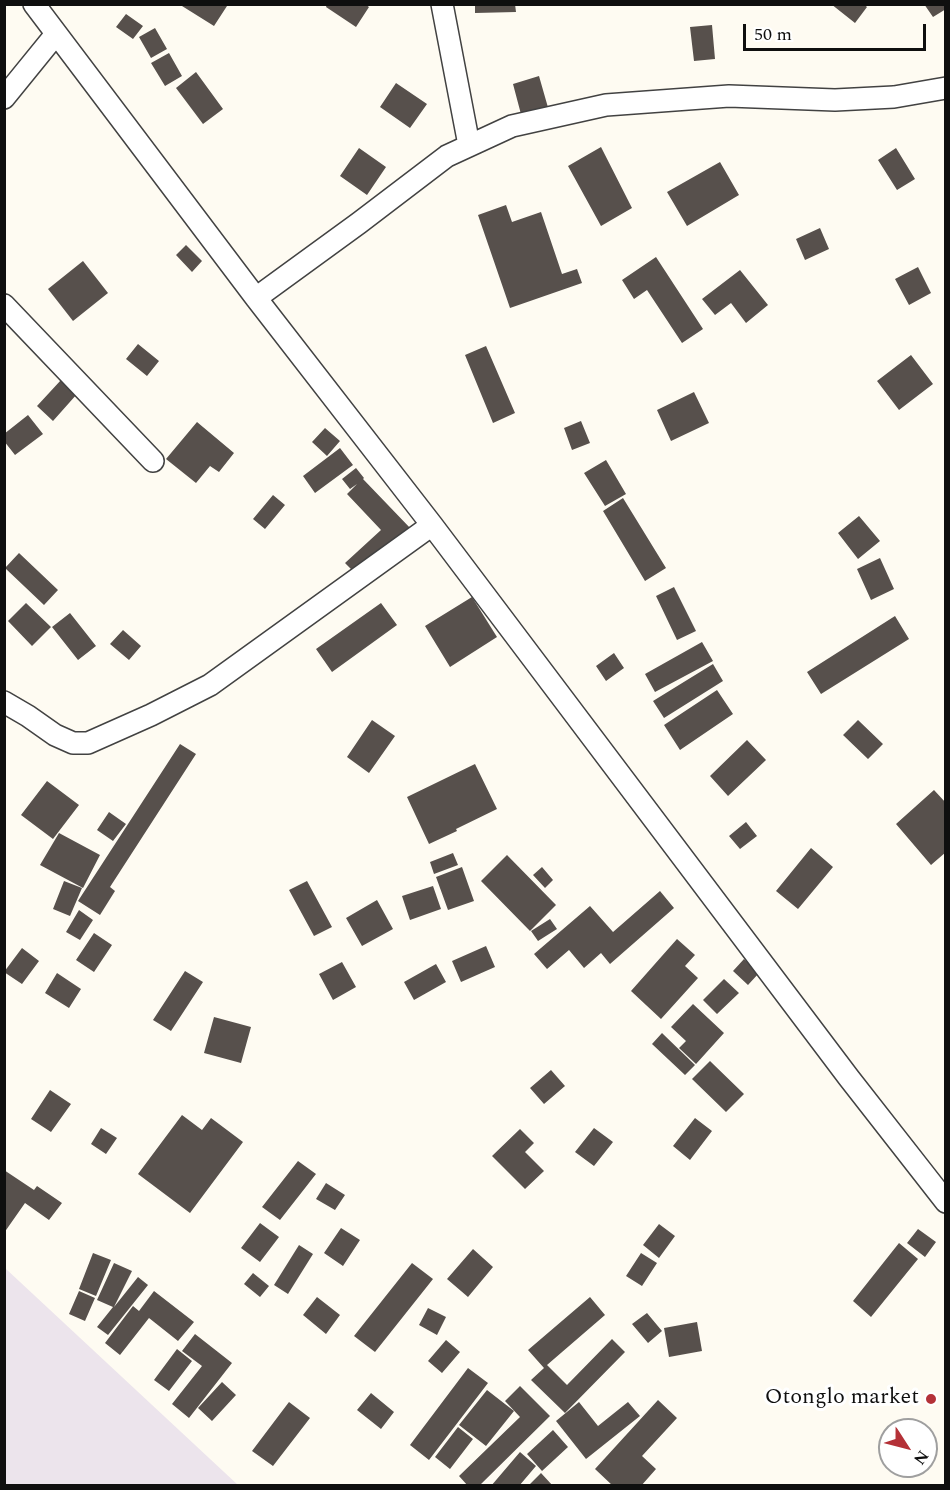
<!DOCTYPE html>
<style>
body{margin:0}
#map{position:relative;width:950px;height:1490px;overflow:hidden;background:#fefbf2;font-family:Spectral,serif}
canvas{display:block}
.frame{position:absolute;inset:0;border:6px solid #0f0f0f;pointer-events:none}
.north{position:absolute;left:878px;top:1418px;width:60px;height:60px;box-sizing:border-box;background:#fff;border:2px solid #9f9f9f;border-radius:50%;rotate:126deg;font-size:16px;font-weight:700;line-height:24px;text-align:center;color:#0f0f0f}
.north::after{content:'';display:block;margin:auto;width:21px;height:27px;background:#b43137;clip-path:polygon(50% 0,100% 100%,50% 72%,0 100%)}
.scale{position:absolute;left:743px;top:24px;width:183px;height:27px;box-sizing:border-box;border:3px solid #0f0f0f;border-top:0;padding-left:8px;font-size:18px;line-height:21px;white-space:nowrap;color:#0f0f0f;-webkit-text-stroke:4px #fff;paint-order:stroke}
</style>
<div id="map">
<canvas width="950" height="1490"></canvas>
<div class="frame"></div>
<div class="north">N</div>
<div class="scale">50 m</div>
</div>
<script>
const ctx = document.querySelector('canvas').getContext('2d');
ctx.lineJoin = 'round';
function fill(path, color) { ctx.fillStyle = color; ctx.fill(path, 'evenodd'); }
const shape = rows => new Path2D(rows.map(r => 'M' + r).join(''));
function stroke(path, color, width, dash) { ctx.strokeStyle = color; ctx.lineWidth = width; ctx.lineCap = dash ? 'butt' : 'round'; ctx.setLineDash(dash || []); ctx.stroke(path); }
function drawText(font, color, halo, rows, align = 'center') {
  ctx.font = font + ' Spectral,serif'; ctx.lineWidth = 6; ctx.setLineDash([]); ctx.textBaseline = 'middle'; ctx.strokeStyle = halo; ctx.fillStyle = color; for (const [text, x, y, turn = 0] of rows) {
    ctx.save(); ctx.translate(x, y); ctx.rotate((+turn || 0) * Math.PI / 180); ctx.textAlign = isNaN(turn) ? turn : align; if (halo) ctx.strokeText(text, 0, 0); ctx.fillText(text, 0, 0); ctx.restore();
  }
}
fill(shape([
 [4,1268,5,1268,238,1485,5,1485]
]), '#ece4ec');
fill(shape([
 [183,4,225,4,227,6,214,26,182,6],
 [327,4,365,4,369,7,356,27,326,7],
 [475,4,515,4,516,12,475,13],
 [831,4,864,4,867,7,855,23],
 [924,4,946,4,946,9,933,17],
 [126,14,143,26,133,39,116,27],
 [712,25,715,59,694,61,690,27],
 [155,28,167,49,151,58,139,37],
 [169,53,182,76,165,86,151,63],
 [196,72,223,109,203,124,176,88],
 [539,76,549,111,522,118,513,84],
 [396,83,427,104,410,128,380,107],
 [601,147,632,208,601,226,568,166],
 [359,148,386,167,367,195,340,176],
 [896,148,915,179,897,190,878,160],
 [720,162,739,195,687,226,667,192],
 [506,205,512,222,541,212,562,274,577,269,582,283,510,308,478,215],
 [820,228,829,249,805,260,796,239],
 [186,245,202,261,192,272,176,255],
 [656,257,703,329,682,343,647,290,634,299,622,280],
 [83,261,108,293,73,321,48,289],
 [918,267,931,293,909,305,895,279],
 [740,270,768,305,746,323,731,303,715,315,702,299],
 [138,344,159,361,147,376,126,359],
 [486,346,515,413,493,423,465,355],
 [911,355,933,384,899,410,877,381],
 [61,380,77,394,53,421,37,406],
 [694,392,709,423,671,441,657,410],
 [28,415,43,434,15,455,4,441,4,434],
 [581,421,590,443,572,450,564,428],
 [197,422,234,453,219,472,210,466,196,483,166,459],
 [325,428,340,441,327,456,312,442],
 [340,448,353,465,315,493,303,476],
 [606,460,626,494,605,506,584,473],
 [356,468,364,478,363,479,412,530,357,575,345,563,381,530,347,494,357,484,350,489,342,479],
 [273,495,285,505,265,529,253,519],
 [623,498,666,568,645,581,603,511],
 [859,516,880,541,858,559,838,533],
 [19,553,58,590,44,605,5,568],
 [880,558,894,589,871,600,857,569],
 [674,587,696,631,677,640,656,596],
 [472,597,497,637,450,667,425,626],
 [26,603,51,627,32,646,8,621],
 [381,603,397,625,332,672,316,649],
 [70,613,96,646,78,660,52,627],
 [895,616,909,639,821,694,807,672],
 [123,630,141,646,129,660,110,644],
 [702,642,713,661,655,692,645,674],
 [614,653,624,668,606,681,596,666],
 [713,664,723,681,664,718,653,701],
 [717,690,733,714,680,750,664,725],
 [372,720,395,736,369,773,347,757],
 [858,720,883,744,868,759,843,735],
 [747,740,766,760,728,796,710,776],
 [180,744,196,754,110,887,115,891,100,915,78,901],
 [475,764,497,809,456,829,457,831,429,844,407,797],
 [47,781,79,805,53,839,21,815],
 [934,790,946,803,946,852,931,865,896,824],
 [109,812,126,824,113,841,97,830],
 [746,822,757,836,740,849,729,836],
 [59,833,100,855,83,888,40,865],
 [811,848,833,867,798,909,776,891],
 [453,853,458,865,434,874,430,862],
 [507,855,556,905,530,931,481,881],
 [462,867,474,901,448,910,436,877],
 [542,867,553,880,545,888,533,875],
 [64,881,82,888,70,916,53,909],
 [307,881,332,927,314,936,289,890],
 [433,886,441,909,410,920,402,896],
 [660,891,674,908,610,964,601,953,584,968,569,950,547,969,534,954,590,906,613,932],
 [377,900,393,929,362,946,346,918],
 [79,910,93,920,80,940,66,932],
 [550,919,557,929,538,941,531,931],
 [94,933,112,945,94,972,76,960],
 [677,939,695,955,685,966,698,978,661,1019,631,991],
 [486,946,495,967,461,982,452,961],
 [22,948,39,961,22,984,4,972],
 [744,959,759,973,748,985,733,971],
 [342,962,356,987,333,1000,319,974],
 [436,964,446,982,414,1000,404,982],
 [185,971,203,982,171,1031,153,1020],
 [57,973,81,989,69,1008,45,993],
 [724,979,739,993,717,1014,703,1000],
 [693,1004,724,1033,696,1064,679,1048,686,1041,671,1027],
 [214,1017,251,1027,241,1063,204,1053],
 [662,1033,695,1065,685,1075,652,1044],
 [710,1061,744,1094,726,1112,692,1079],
 [551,1070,565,1086,544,1104,530,1088],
 [50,1090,71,1104,51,1132,31,1119],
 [182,1115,202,1130,211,1118,243,1142,190,1213,138,1174],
 [695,1118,712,1131,690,1160,673,1146],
 [101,1128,117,1138,106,1154,91,1144],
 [594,1128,613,1142,594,1166,575,1152],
 [520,1129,534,1143,525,1152,544,1171,525,1189,492,1156],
 [298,1161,316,1174,280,1220,262,1207],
 [4,1170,34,1190,37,1186,62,1203,49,1220,25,1203,4,1233],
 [326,1183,345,1195,335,1210,316,1199],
 [260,1223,279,1237,260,1262,241,1248],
 [659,1224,675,1236,659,1258,643,1245],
 [341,1228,360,1240,343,1266,324,1253],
 [918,1229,936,1242,925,1257,907,1243],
 [899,1243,918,1259,871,1317,853,1301],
 [299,1245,313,1254,288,1294,274,1285],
 [473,1249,493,1267,468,1297,447,1279],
 [93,1253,111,1260,96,1296,79,1289],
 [641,1253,657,1263,642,1286,626,1276],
 [114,1263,132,1271,114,1307,138,1277,148,1285,108,1335,97,1327,113,1307,97,1300],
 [412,1263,433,1279,375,1352,354,1336],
 [253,1273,269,1286,260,1297,244,1284],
 [79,1291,95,1298,85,1321,69,1314],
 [154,1291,194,1322,178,1341,149,1318,120,1355,105,1343,133,1306,139,1311],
 [317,1297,340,1315,326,1334,303,1315],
 [590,1297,605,1315,547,1365,567,1385,612,1339,625,1352,565,1413,531,1380,544,1368,528,1350],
 [428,1308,446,1317,437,1335,419,1325],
 [647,1313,662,1331,648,1343,632,1324],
 [697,1322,702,1351,669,1357,664,1328],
 [195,1334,232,1363,189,1418,172,1404,202,1366,182,1351],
 [446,1340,460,1352,442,1373,428,1361],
 [177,1349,192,1361,169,1391,154,1380],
 [468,1368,488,1383,429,1460,410,1445],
 [222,1382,236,1395,212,1421,198,1408],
 [520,1386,550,1416,479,1486,468,1486,459,1476,520,1417,505,1401],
 [487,1390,514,1411,486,1446,459,1425],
 [371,1393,394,1412,381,1429,357,1410],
 [658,1400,677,1418,642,1456,656,1469,641,1486,613,1486,595,1469],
 [289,1402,310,1418,273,1466,252,1451],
 [579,1402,598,1426,628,1402,640,1416,586,1459,556,1421],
 [458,1427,473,1439,450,1469,435,1457],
 [553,1430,568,1447,542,1471,527,1454],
 [520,1452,536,1466,519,1486,491,1486],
 [541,1473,553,1486,528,1486]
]), '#57504c');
const minor = shape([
 [34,4,256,298,432,525,849,1078,946,1202],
 [442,4,469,145],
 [4,98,56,34],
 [256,298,359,223,447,156,512,126,606,105,729,96,835,100,894,97,946,88],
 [4,305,153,461],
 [4,702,28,716,55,735,73,743,88,743,151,715,210,685,432,525]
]);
stroke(minor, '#424242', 24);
stroke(minor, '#fff', 21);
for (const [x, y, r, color] of [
 [931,1399,6,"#b43137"]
]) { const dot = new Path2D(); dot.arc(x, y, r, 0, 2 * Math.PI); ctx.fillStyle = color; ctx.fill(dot); stroke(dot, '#fff', 2); }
drawText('22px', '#0f0f0f', '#fff', [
 ["Otonglo market",919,1399]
], 'right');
</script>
